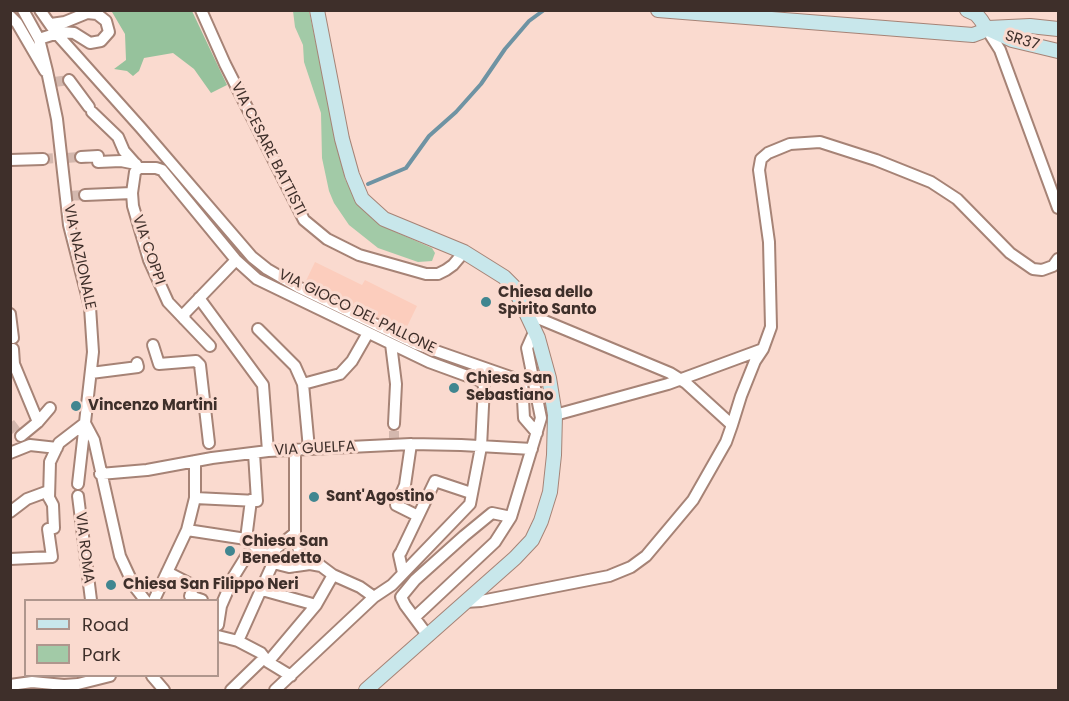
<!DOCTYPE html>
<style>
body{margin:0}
#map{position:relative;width:1069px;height:701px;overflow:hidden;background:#fadacf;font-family:Poppins,sans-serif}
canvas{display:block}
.frame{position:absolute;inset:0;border:12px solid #3e2f2a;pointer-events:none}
.legend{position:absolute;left:24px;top:599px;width:195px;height:78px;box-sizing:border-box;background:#fadacf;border:2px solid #af968d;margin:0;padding:8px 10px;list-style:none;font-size:18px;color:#3e2f2a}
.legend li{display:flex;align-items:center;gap:12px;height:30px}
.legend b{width:30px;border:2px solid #af968d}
</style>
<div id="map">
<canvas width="1069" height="701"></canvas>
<div class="frame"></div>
<ul class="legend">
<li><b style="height:8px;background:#c8e7eb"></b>Road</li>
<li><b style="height:16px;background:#a2caa7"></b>Park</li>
</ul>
</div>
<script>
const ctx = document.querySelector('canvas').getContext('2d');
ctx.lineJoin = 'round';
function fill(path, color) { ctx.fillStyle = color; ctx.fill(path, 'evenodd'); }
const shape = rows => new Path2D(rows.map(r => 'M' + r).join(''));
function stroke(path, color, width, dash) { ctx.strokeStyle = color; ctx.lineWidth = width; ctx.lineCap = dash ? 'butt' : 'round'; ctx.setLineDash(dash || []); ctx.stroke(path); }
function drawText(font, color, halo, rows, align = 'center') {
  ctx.font = font + ' Poppins,sans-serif'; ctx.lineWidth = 6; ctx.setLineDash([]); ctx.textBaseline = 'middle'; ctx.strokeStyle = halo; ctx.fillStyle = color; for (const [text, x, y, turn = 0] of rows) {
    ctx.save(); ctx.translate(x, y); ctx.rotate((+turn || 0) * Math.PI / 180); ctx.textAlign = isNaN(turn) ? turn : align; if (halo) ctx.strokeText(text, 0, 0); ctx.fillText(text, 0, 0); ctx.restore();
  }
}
fill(shape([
 [315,262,362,285,365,280,417,306,403,335,383,325,384,321,380,319,378,323,356,312,359,304,355,302,351,308,304,285]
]), '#fccdbd');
fill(shape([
 [293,11,309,11,345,179,357,202,382,226,432,248,435,253,432,261,418,262,378,248,349,225,334,203,329,191,322,158,321,113,304,62,303,45,295,27]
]), '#a2caa7');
fill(shape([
 [109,11,192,11,227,85,211,93,194,69,173,53,144,58,139,71,133,76,127,71,114,69,126,60,125,34,112,12]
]), '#96c29c');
stroke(shape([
 [368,184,406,168,429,136,456,112,481,84,505,49,529,21,544,10]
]), '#6e93a3', 4);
stroke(shape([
 [54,82,69,80],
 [66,158,81,157],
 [43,159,58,158],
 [70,196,85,195],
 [10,423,16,431],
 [394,441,394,424]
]), '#d4b8ae', 10, [10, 5]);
const street = shape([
 [23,10,39,39,47,71,57,119,69,225,90,307,93,352,78,484],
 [40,10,56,33,141,128,252,257,267,269,298,287,416,344,522,381,524,418,537,433],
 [201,10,225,64,304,220,327,239,359,255,426,274,438,274,446,270,453,265,464,252],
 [10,16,17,23,45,71],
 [986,28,1000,50,1058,208],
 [39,39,61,32,74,33,90,43,101,41,109,32,106,21,97,14,87,13,65,22,51,24],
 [69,80,89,107],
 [92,112,118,137,124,151,139,168],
 [81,157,98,156,98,162,121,161,136,164],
 [10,160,43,159],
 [85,195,132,193],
 [199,298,263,385,268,451],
 [10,314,13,338],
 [528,314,670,373,686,383,732,425,741,396,755,361,763,349,771,327,769,242,759,170,761,159,768,153,790,144,820,142,876,160,931,182,957,199,1010,253,1033,269,1042,270,1053,266,1058,259],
 [184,319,185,313,236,260],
 [258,329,295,366,303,384,309,449],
 [391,344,396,384,394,424],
 [153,345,159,364,196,361,200,365,209,443],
 [210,346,168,302,149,260,133,206,132,193,135,172,139,168,156,168,162,170,236,260,257,279,429,362,481,381,484,386,481,447,470,504,392,585,374,597,275,690],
 [13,349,14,364,38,422],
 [91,373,138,367,137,363],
 [303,384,340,374,352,361,368,333],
 [555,415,668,384,763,349],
 [85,423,94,440,120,556,134,586,145,600],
 [21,436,38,422,50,408],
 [411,444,405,485,396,505,418,516],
 [295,451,295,533,300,556],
 [10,453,30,445,57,448],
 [100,474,147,470,212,458,268,451,411,444,461,445,532,449],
 [78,496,91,600],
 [49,498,50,462,59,443,85,423],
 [195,498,257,501,254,453],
 [10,512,27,499,46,492,53,505,54,528,48,529,52,557,10,559],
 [511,517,541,418,527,348,535,330],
 [187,530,246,539,251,500],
 [246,539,267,556,295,533],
 [167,572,194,586,190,596,202,600],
 [403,573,399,555,401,552,435,481,471,493],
 [262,590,316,605],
 [154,600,187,530,195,498,195,461],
 [465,602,481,601,609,576,631,567,646,556,693,500,726,442,732,425],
 [415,617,495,542,511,517,492,513,464,536,415,580,401,597,405,605,428,636],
 [218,625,221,606,234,576,247,555,267,556,273,563,289,567,310,564,321,566,333,575,360,587,374,597],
 [218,636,238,641,261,653,268,662,291,676],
 [238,641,273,563],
 [268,662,316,605,333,575],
 [152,676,164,690],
 [10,685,32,682,64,685,78,684,110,676],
 [231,690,264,658]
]);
const secondary = shape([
 [317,10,342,139,352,175,362,199,384,219,464,252,504,277,514,287,538,338,549,378,555,415,554,455,550,492,541,521,532,540,515,558,366,690],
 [658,10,973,35,981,32,986,28,981,20,976,14,967,10],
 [986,28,1012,40,1058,51],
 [988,28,1030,26,1058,29]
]);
stroke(street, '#a68376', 14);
stroke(secondary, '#a68376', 16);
stroke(street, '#fff', 10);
stroke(secondary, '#c8e7eb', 14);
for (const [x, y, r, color] of [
 [486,302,6,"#408690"],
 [454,388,6,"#408690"],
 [76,406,6,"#408690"],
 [314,497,6,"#408690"],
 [230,551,6,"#408690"],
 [111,585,6,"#408690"]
]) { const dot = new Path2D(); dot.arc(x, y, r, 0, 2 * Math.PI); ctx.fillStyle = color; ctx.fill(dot); stroke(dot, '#fadacf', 2); }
drawText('15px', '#3e2f2a', '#fadacf', [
 ["SR37",1022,41,17],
 ["VIA CESARE BATTISTI",268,149,63],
 ["VIA COPPI",148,250,71],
 ["VIA NAZIONALE",79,257,78],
 ["VIA GIOCO DEL PALLONE",357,312,26],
 ["VIA GUELFA",315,449,-3],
 ["VIA ROMA",84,548,83]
]);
drawText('bold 15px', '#3e2f2a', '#fadacf', [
 ["Chiesa dello",498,293],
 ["Spirito Santo",498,310],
 ["Chiesa San",466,379],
 ["Sebastiano",466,396],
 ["Vincenzo Martini",88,406],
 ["Sant'Agostino",326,497],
 ["Chiesa San",242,542],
 ["Benedetto",242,559],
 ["Chiesa San Filippo Neri",123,585]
], 'left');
</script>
